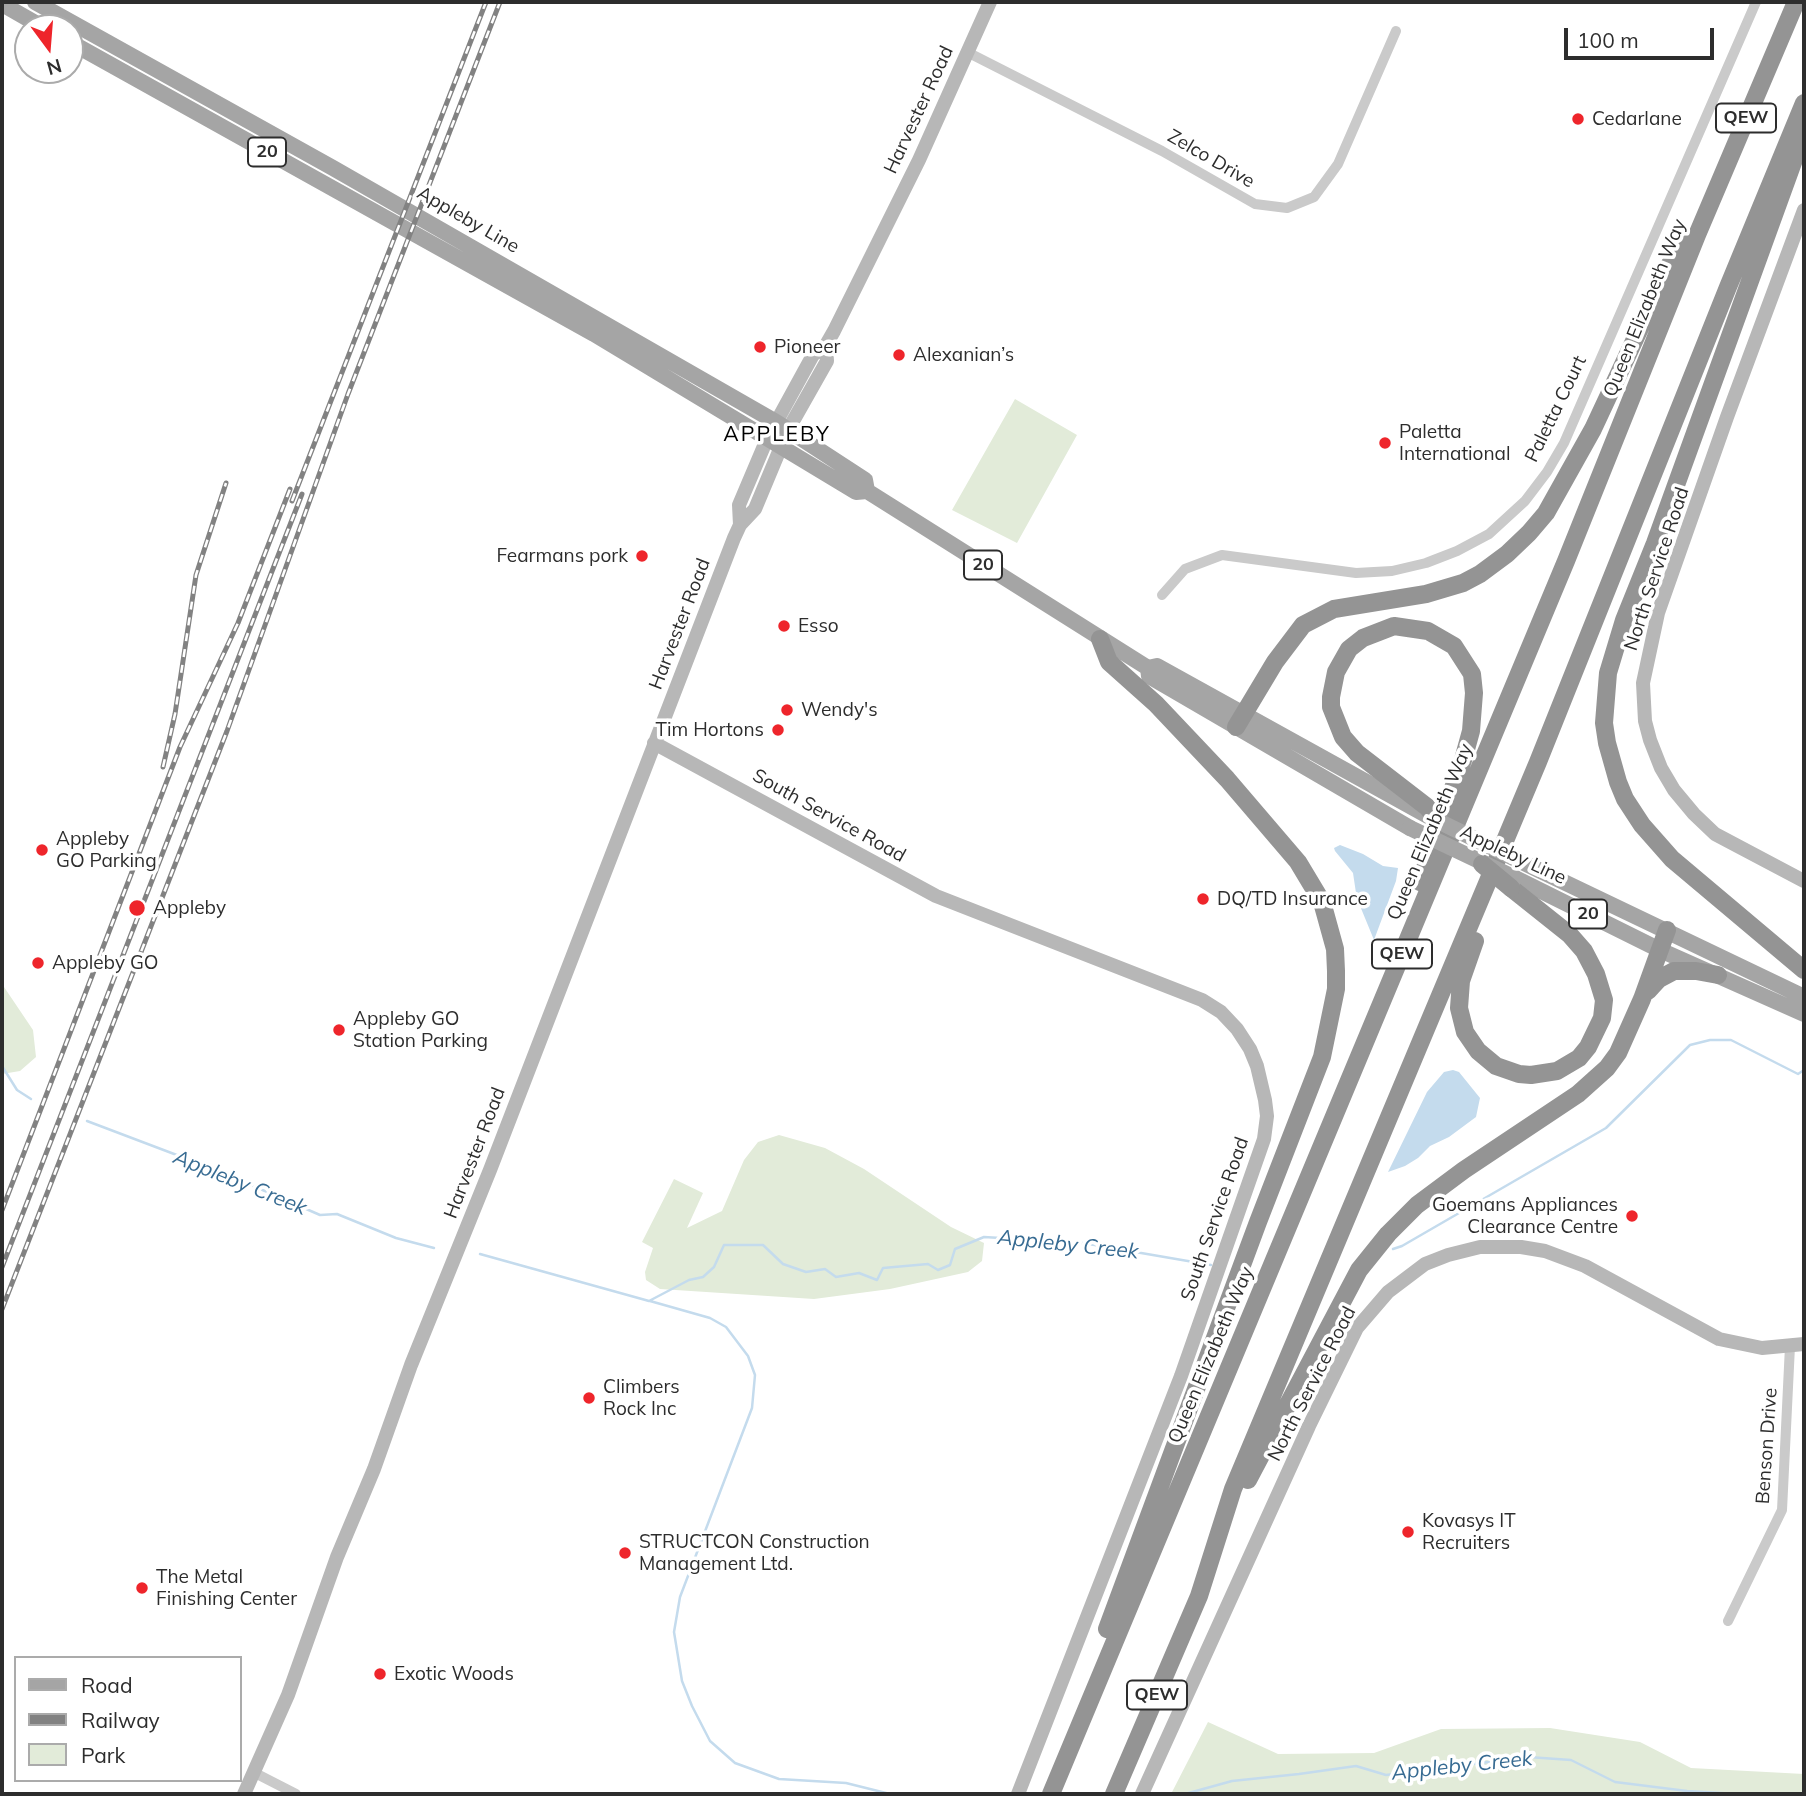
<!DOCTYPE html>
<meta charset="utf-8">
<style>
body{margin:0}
#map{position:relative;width:1806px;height:1796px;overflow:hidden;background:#fff;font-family:Mulish,sans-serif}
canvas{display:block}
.frame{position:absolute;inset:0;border:4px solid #2d2d2d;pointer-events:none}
.legend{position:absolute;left:14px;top:1656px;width:228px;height:126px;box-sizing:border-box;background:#fff;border:2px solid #ababab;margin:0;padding:9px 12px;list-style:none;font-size:21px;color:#2d2d2d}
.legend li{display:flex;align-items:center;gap:14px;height:35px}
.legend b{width:35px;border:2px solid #ababab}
.north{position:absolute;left:14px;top:14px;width:70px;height:70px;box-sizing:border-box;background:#fff;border:2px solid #ababab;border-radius:50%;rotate:164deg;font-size:19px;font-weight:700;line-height:28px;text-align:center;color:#2d2d2d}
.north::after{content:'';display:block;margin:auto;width:24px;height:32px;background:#ee252b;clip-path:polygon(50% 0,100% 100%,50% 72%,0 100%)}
.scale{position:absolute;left:1564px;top:28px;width:150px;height:32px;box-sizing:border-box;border:4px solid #2d2d2d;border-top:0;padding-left:9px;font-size:21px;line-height:24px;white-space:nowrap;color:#2d2d2d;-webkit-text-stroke:5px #fff;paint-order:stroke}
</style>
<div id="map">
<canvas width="1806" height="1796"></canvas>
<div class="frame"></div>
<ul class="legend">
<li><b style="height:9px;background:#a5a5a5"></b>Road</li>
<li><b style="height:9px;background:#828282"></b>Railway</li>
<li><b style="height:19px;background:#e2ebd9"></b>Park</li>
</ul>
<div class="north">N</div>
<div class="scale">100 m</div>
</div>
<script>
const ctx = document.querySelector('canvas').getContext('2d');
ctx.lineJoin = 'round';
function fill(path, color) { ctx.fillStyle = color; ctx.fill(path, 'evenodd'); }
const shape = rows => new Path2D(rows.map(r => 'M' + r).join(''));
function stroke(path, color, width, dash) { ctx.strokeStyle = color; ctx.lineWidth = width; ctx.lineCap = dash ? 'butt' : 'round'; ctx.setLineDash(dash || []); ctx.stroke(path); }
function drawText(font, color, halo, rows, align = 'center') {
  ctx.font = font + ' Mulish,sans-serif'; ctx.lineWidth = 7; ctx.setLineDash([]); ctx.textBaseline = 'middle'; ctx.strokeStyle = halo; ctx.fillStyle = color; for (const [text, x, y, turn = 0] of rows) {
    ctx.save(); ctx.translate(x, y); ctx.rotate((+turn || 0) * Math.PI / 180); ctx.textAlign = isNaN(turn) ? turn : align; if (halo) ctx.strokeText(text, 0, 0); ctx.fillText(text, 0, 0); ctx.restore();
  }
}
fill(shape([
 [1015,399,1077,435,1017,543,952,510],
 [2,984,33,1030,36,1057,20,1071,2,1074],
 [779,1135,825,1148,864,1169,951,1227,984,1243,982,1261,968,1272,890,1289,814,1299,660,1289,646,1280,645,1272,653,1248,642,1242,674,1179,703,1193,687,1228,722,1211,744,1160,758,1142],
 [1208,1722,1278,1754,1374,1753,1441,1729,1550,1728,1640,1742,1691,1768,1804,1774,1804,1794,1171,1794]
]), '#e2ebd9');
fill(shape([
 [1340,845,1363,854,1383,866,1398,868,1396,881,1374,940,1358,901,1361,894,1356,893,1353,873,1335,851,1334,848],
 [1453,1070,1459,1072,1480,1098,1476,1117,1449,1137,1430,1146,1418,1158,1405,1166,1388,1172,1427,1092,1444,1072]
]), '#c4dbed');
stroke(shape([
 [2,1066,17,1090,31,1099],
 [87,1121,219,1171,320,1215,337,1214,396,1238,434,1248],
 [1393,1249,1402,1246,1606,1128,1690,1045,1710,1040,1731,1040,1798,1074,1804,1070],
 [480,1254,649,1301,689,1280,703,1277,714,1267,724,1245,763,1245,783,1264,806,1272,825,1269,836,1277,859,1273,877,1280,883,1268,928,1264,938,1270,950,1265,955,1249,984,1237,1083,1243,1211,1265],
 [650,1301,710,1318,726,1327,748,1356,755,1375,752,1408,680,1597,674,1632,682,1681,692,1706,710,1741,735,1763,779,1779,846,1783,890,1794],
 [1185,1794,1232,1781,1299,1774,1356,1766,1386,1775,1528,1757,1571,1760,1615,1782,1687,1791,1737,1794]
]), '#c4dbed', 2.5);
stroke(shape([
 [967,52,1162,151,1255,204,1287,208,1314,197,1338,164,1396,31],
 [1162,595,1185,569,1222,555,1356,573,1392,571,1426,563,1457,551,1489,534,1525,501,1547,472,1564,443,1756,2],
 [1728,1621,1782,1510,1790,1346],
 [255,1773,296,1794]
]), '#cacaca', 10);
stroke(shape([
 [1804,210,1727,417,1658,613,1643,683,1645,721,1650,740,1661,768,1674,790,1694,814,1715,834,1804,881],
 [740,525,739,505,767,439,813,355,826,345,834,331,919,160,990,2],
 [654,743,936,896,1202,1000,1221,1012,1237,1029,1250,1049,1257,1066,1265,1100,1267,1116,1264,1139,1181,1376,1018,1794],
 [244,1794,288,1695,337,1557,374,1469,411,1365,490,1170,734,538,740,525,755,509,788,430,827,361,826,345],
 [1142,1794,1309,1426,1357,1328,1388,1292,1425,1264,1448,1255,1480,1247,1521,1247,1545,1251,1585,1266,1719,1339,1762,1348,1804,1344]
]), '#b7b7b7', 14);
stroke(shape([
 [35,2,333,168,776,422,865,480,867,491],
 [2,4,44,28],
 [70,42,594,334,856,492,867,491,1148,668,1149,676,1410,828],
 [1148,668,1157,666,1437,821],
 [1522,862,1804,997],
 [1515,878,1660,950,1804,1014]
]), '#a5a5a5', 16);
stroke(shape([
 [1804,132,1655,543,1624,620,1608,673,1604,723,1607,743,1618,782,1625,799,1642,825,1672,859,1804,970],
 [1100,639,1109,662,1156,704,1227,779,1298,862,1322,902,1335,949,1336,971,1336,989,1322,1057,1258,1222,1107,1629],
 [1236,727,1275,662,1303,625,1334,609,1426,594,1463,583,1480,574,1507,554,1529,533,1546,513,1593,429,1670,264,1690,242],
 [1420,882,1463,760,1471,731,1474,693,1472,674,1454,646,1428,631,1394,626,1363,638,1349,649,1336,672,1331,697,1331,707,1343,737,1357,753,1427,807,1438,821],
 [1475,941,1461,981,1459,1008,1465,1032,1478,1051,1496,1066,1519,1074,1531,1075,1557,1071,1579,1058,1588,1047,1602,1018,1604,1000,1596,974,1584,951,1570,935,1511,888],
 [1648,991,1659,979,1674,971,1696,971,1718,975],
 [1248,1480,1359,1270,1388,1234,1417,1205,1464,1170,1578,1094,1607,1068,1618,1053,1642,999,1667,930],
 [1051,1794,1566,561,1697,235,1796,2],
 [1114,1794,1199,1596,1233,1489,1538,762,1728,287,1804,103]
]), '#949494', 18);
const rail = shape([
 [292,501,486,2],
 [163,767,175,714,196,575,226,483],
 [2,1210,180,747,238,623,290,489],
 [2,1267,302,494],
 [2,1309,227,731,348,394,500,2]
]);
stroke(rail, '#828282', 5);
stroke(rail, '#fff', 2.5, [8]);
stroke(shape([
 [1438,821,1522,862],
 [1410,828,1515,878]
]), '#a5a5a5', 16);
stroke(shape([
 [1482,864,1511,888]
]), '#949494', 18);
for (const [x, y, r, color] of [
 [1578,119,7,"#ee252b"],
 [760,347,7,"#ee252b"],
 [899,355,7,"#ee252b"],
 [1385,443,7,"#ee252b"],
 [642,556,7,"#ee252b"],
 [784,626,7,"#ee252b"],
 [787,710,7,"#ee252b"],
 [778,730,7,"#ee252b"],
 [42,850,7,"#ee252b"],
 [1203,899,7,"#ee252b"],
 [137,908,9,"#ee252b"],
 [38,963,7,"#ee252b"],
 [339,1030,7,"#ee252b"],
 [1632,1216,7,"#ee252b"],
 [589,1398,7,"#ee252b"],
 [1408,1532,7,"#ee252b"],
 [625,1553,7,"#ee252b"],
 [142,1588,7,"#ee252b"],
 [380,1674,7,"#ee252b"]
]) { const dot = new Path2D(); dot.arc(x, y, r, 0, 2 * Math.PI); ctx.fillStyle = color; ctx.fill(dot); stroke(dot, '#fff', 2.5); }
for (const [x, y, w] of [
 [1746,118,60],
 [267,152,38],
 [983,565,38],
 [1588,914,38],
 [1402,954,60],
 [1157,1695,60]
]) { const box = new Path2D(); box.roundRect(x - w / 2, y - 14.5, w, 29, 5); ctx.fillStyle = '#fff'; ctx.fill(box); stroke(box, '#2d2d2d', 2); }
drawText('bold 18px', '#2d2d2d', null, [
 ["QEW",1746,118],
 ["20",267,152],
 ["20",983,565],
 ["20",1588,914],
 ["QEW",1402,954],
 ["QEW",1157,1695]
]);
drawText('19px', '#2d2d2d', '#fff', [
 ["Harvester Road",919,110,-65],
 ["Zelco Drive",1211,159,30],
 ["Appleby Line",468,220,30],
 ["Queen Elizabeth Way",1645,308,-68],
 ["Paletta Court",1556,409,-64],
 ["North Service Road",1657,569,-72],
 ["Harvester Road",680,624,-69],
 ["South Service Road",829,816,29],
 ["Queen Elizabeth Way",1430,832,-67],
 ["Appleby Line",1513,855,25],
 ["Harvester Road",475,1153,-69],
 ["South Service Road",1215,1219,-71],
 ["Queen Elizabeth Way",1211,1355,-67],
 ["North Service Road",1312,1384,-63],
 ["Benson Drive",1767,1446,-86]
]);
drawText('19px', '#2d2d2d', '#fff', [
 ["Cedarlane",1592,119],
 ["Pioneer",774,347],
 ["Alexanian’s",913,355],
 ["Paletta",1399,432],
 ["International",1399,454],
 ["Fearmans pork",628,556,"right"],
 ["Esso",798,626],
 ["Wendy's",801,710],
 ["Tim Hortons",764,730,"right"],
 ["Appleby",56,839],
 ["GO Parking",56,861],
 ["DQ/TD Insurance",1217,899],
 ["Appleby",153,908],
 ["Appleby GO",52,963],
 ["Appleby GO",353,1019],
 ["Station Parking",353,1041],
 ["Goemans Appliances",1618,1205,"right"],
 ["Clearance Centre",1618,1227,"right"],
 ["Climbers",603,1387],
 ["Rock Inc",603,1409],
 ["Kovasys IT",1422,1521],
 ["Recruiters",1422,1543],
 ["STRUCTCON Construction",639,1542],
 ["Management Ltd.",639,1564],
 ["The Metal",156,1577],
 ["Finishing Center",156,1599],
 ["Exotic Woods",394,1674]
], 'left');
ctx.letterSpacing = '2px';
drawText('21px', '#000', '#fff', [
 ["APPLEBY",777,435]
]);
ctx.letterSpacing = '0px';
drawText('italic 21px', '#376b92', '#fff', [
 ["Appleby Creek",240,1183,22],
 ["Appleby Creek",1068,1245,6],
 ["Appleby Creek",1462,1766,-6]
]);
</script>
